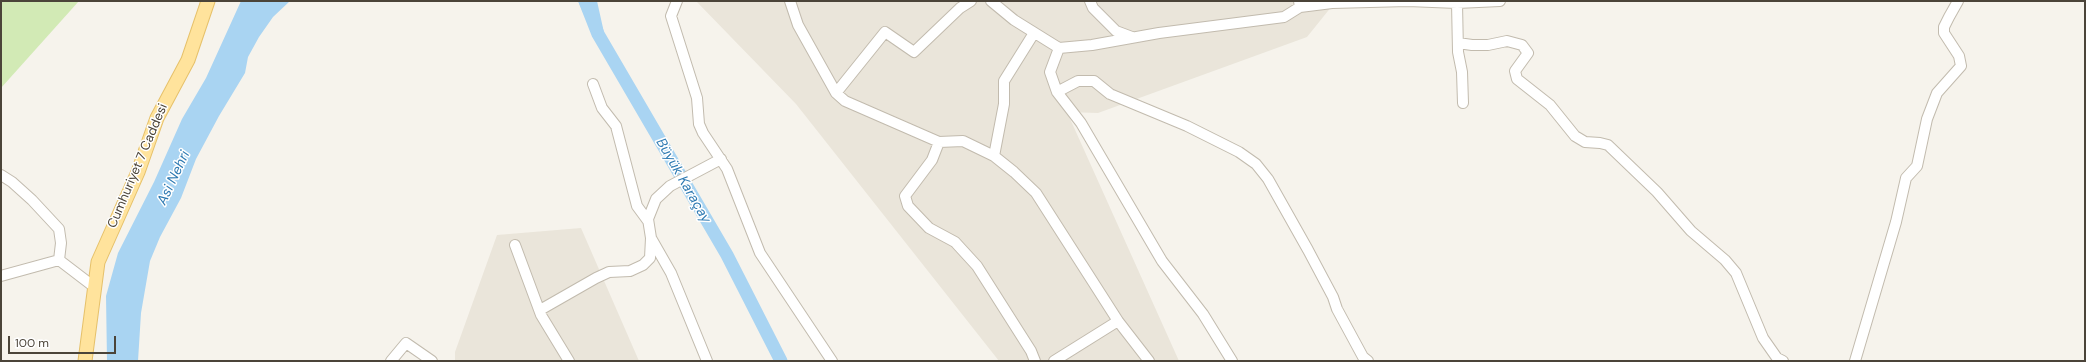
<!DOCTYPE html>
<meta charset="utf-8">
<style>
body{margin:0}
#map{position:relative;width:2086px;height:362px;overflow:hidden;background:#f6f3ec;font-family:"DM Sans",sans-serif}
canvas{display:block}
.frame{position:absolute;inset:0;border:2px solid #4b4439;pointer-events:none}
.scale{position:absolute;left:8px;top:336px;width:108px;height:18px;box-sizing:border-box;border:2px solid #4b4439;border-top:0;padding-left:5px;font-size:12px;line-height:14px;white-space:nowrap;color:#4b4439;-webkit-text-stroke:3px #fff;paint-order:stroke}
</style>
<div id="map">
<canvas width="2086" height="362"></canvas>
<div class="frame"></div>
<div class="scale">100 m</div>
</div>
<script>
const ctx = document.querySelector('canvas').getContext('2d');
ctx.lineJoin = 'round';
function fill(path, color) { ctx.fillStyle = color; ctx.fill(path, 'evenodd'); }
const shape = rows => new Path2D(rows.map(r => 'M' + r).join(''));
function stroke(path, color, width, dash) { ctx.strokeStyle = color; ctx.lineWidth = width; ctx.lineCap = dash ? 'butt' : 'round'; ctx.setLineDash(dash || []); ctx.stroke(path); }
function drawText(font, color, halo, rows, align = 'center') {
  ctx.font = font + ' "DM Sans",sans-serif'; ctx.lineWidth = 3; ctx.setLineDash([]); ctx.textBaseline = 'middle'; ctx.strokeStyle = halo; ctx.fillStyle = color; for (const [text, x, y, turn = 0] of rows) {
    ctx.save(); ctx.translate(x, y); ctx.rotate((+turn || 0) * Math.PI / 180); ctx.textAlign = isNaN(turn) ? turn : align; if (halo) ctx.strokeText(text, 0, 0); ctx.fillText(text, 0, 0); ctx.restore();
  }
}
fill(shape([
 [696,1,1336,1,1307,37,1098,113,1067,112,1179,361,999,361,796,104],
 [581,228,639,361,455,361,455,352,497,235]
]), '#eae5da');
fill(shape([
 [1,1,79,1,1,88]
]), '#d2eab5');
fill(shape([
 [241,1,290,1,273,17,259,37,248,57,245,73,219,116,196,159,181,198,160,237,150,261,141,313,138,361,107,361,106,296,118,253,154,182,182,119,206,78],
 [578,1,597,1,605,37,602,41,597,44]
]), '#a9d4f2');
stroke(shape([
 [585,1,598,34,727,255,781,361]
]), '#a9d4f2', 13);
const minor = shape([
 [677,1,671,16,697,98,699,124,703,133,727,169,760,253,832,361],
 [790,1,798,25,836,93,845,101,939,142,963,141,994,156,1014,172,1036,193,1118,321,1149,361],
 [991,1,1014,20,1059,48],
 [1090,1,1093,8,1116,31,1132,37],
 [1457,3,1458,52,1462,72,1463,103],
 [1300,7,1332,3,1408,1,1457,3,1500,1],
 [1458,43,1472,45,1488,45,1507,41,1522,45,1528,53,1515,71,1517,79,1550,105,1575,136,1585,142,1600,143,1608,145,1657,192,1691,231,1725,260,1736,273,1763,338,1777,358,1783,361],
 [593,84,602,108,616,126,637,206,648,221],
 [1057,92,1078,81,1094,81,1110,94,1187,126,1239,152,1256,164,1268,179,1308,250,1333,297,1337,309,1363,357,1368,361],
 [836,93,885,32,914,52,960,8,971,1],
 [939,142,932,160,905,196,908,206,929,228,955,242,977,266,1031,351,1035,361],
 [994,156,1004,104,1004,81,1034,33],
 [1,175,12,182,32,200,59,229,61,243,59,260],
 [651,238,671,273,707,361],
 [515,245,541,315,569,361],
 [1,276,59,260,93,286],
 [540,310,596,278,609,272,630,271,643,265,650,258,651,238,648,219,656,199,670,186,721,159],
 [391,361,406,343,432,361],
 [1054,361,1118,321],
 [1232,361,1203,314,1162,261,1081,123,1057,92,1050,72,1059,48,1092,45,1159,33,1284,17,1300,7,1299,1],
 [1855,361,1896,222,1906,178,1917,166,1927,119,1937,93,1961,66,1959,56,1944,33,1944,27,1949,17,1958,1]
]);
const major = shape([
 [85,361,98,262,138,172,157,118,188,60,208,1]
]);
stroke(minor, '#c2bbae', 12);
stroke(major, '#e6c16a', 15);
stroke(minor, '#fff', 10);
stroke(major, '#ffe39c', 13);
drawText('13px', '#4b4439', '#fff', [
 ["Cumhuriyet 7 Caddesi",138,166,-67]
]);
drawText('italic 14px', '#2e7ab2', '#fff', [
 ["Asi Nehri",174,178,-65],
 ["Büyük Karaçay",683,181,60]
]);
</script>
